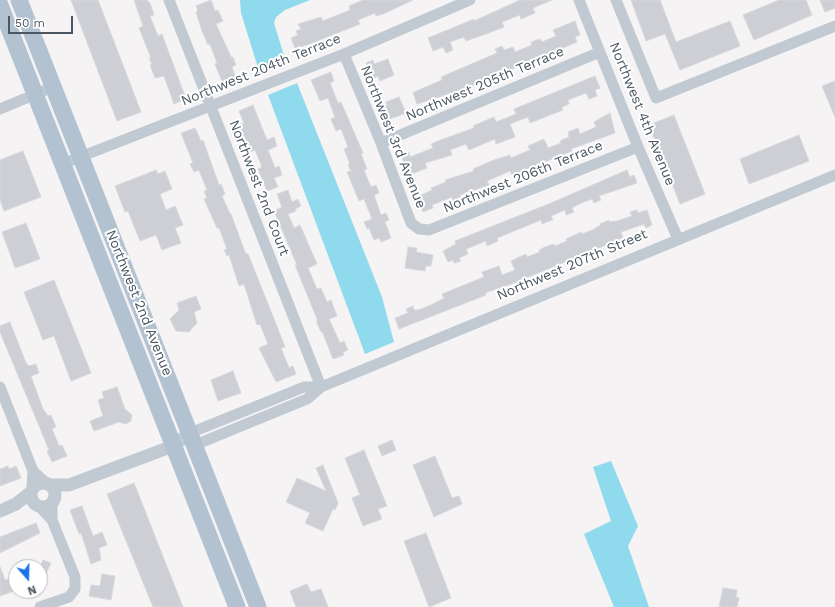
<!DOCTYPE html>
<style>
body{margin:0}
#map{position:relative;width:835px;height:607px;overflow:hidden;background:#f5f3f3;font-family:"Work Sans",sans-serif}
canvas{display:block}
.north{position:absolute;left:8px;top:559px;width:40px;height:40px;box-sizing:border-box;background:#fff;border:1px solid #b7bbc0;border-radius:50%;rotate:160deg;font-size:11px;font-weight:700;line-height:16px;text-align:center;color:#4a5661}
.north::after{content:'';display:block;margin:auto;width:14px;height:18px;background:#1a73e8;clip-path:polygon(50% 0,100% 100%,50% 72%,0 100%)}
.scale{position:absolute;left:8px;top:16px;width:65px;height:18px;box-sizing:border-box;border:2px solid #4a5661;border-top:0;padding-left:5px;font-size:12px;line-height:14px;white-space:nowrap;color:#4a5661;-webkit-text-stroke:3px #fff;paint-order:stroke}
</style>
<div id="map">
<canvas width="835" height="607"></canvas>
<div class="north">N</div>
<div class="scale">50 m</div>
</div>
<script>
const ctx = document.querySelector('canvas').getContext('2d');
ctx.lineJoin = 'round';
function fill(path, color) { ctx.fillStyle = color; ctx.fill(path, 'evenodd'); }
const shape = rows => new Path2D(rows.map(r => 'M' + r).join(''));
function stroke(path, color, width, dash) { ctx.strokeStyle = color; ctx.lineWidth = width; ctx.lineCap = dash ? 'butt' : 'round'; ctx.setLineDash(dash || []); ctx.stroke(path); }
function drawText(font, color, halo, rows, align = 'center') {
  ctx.font = font + ' "Work Sans",sans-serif'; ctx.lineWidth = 4; ctx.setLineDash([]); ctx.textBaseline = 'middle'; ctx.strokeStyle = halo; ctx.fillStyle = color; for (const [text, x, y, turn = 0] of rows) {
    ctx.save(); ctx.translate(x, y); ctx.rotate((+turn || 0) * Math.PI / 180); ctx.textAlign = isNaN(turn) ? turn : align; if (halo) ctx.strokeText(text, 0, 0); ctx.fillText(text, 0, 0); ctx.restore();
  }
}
fill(shape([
 [240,0,310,0,285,10,276,17,274,23,286,62,259,71,241,13],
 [297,83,382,297,394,342,365,354,268,95],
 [611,461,638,526,628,546,649,607,614,607,584,534,611,521,593,467]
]), '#90daee');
const building = shape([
 [71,0,98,0,141,112,117,121,71,0],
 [134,0,147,0,150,3,154,15,150,16,158,36,162,34,186,99,174,104,164,76,155,78,150,65,152,64,149,58,151,58,139,28,143,26,134,0],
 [211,0,215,11,218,10,223,21,216,24,231,57,233,57,236,65,232,67,236,78,223,84,215,64,217,63,210,44,208,45,202,31,196,12,198,11,196,6,211,0],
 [363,0,413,0,383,14,376,16,375,13,358,20,360,24,307,45,295,48,291,38,298,35,296,31,301,29,298,24,321,17,323,21,350,10,349,6,363,0],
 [520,0,552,0,533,8,535,13,521,19,520,15,502,22,504,27,486,34,466,41,464,37,450,42,453,50,446,53,443,47,433,51,428,38,474,19,474,21,520,0],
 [631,0,660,0,676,42,730,21,740,46,680,70,665,34,646,41,631,0],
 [779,0,806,0,812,15,754,40,743,15,779,0],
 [820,0,835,0,835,8,825,12,820,0],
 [575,21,580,35,575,37,577,42,464,89,417,104,413,93,414,92,442,80,441,77,497,53,495,49,502,46,504,50,513,47,515,52,532,45,531,42,540,39,542,42,556,36,553,30,575,21],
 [388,59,394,75,380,81,378,76,373,79,366,63,373,60,374,64,388,59],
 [331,72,334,81,330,83,338,103,341,102,363,153,361,154,367,169,364,170,371,187,376,185,379,193,374,195,381,215,386,213,389,220,385,222,391,238,381,242,379,238,374,240,369,228,367,229,364,222,372,219,364,199,359,201,347,172,351,171,348,165,350,164,344,149,348,147,341,129,336,131,331,119,335,117,328,98,320,101,311,80,331,72],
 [595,76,600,88,595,90,597,96,589,99,586,93,568,100,569,104,562,107,563,110,530,123,528,117,510,124,515,137,496,144,495,139,469,150,466,144,450,150,452,155,425,163,427,168,409,175,401,155,409,152,410,157,433,148,431,144,438,141,474,128,473,126,489,119,494,117,496,122,516,114,514,109,595,76],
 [835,81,835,117,822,86,835,81],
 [399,97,406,113,387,120,382,107,387,105,386,102,399,97],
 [253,105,267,140,274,137,277,146,268,150,275,168,279,166,282,175,274,178,278,187,267,191,258,169,262,167,255,150,250,152,238,125,244,123,239,111,253,105],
 [610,113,615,133,571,149,572,151,512,175,510,171,487,181,489,185,460,195,461,197,453,200,452,197,432,205,433,208,423,212,417,197,432,190,431,188,446,182,445,180,474,171,473,169,494,160,510,155,511,158,530,150,528,146,544,139,548,148,561,143,560,141,569,137,568,132,578,128,580,134,596,127,594,122,610,113],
 [674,115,705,194,680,204,649,125,674,115],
 [195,128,201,141,203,140,219,185,221,184,225,194,222,196,230,214,231,214,242,244,246,254,248,254,276,324,285,347,281,348,289,368,293,366,296,374,276,382,259,348,268,344,260,324,257,325,244,284,239,286,229,255,227,256,224,250,227,249,219,228,217,228,204,199,207,198,204,191,207,190,199,170,194,172,190,164,193,163,181,133,195,128],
 [799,135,809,161,749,184,740,159,799,135],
 [23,151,41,197,4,211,0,200,0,160,23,151],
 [156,170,158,174,165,171,172,189,160,194,166,210,175,206,183,225,175,228,181,243,162,250,156,235,140,241,128,211,125,212,115,186,156,170],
 [627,170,630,177,634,175,637,183,599,196,601,200,594,203,592,199,579,204,572,208,574,212,566,215,565,210,551,216,553,220,547,222,542,224,541,220,497,238,498,241,487,246,486,241,466,249,468,254,459,258,461,261,454,263,453,260,448,262,443,251,456,244,455,241,551,203,627,170],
 [288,190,292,202,298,199,301,206,295,209,296,211,288,214,294,228,300,225,317,264,308,268,317,289,321,288,327,302,331,300,337,316,329,319,340,343,344,341,348,350,343,352,344,355,333,359,322,331,321,332,317,323,317,319,295,265,297,265,274,211,282,207,277,194,288,190],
 [637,210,638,213,647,210,652,225,646,228,644,224,621,232,623,238,611,243,514,283,485,293,486,295,399,329,395,318,408,313,406,309,413,306,414,310,418,310,431,305,444,298,442,294,484,277,482,272,499,266,502,275,515,270,511,261,517,258,526,254,527,257,540,252,539,250,545,247,554,244,555,246,567,241,566,239,581,232,582,234,595,229,595,228,601,225,600,224,609,220,609,222,617,221,632,216,630,212,637,210],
 [26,223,40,259,15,268,2,232,26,223],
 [408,247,417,248,416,252,433,255,431,266,426,266,425,271,405,268,408,247],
 [54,280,91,373,71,381,54,336,43,340,24,292,54,280],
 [196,296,201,309,194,312,197,323,189,332,176,331,170,319,179,310,177,303,196,296],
 [10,322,26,363,29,366,36,364,39,373,31,376,43,409,48,416,51,415,56,427,52,429,59,446,62,445,67,456,52,462,47,451,49,450,0,332,0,326,10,322],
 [233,371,241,393,218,401,211,380,233,371],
 [117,387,125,409,132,415,131,421,126,424,119,422,94,431,90,421,103,416,98,400,104,398,102,392,117,387],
 [392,440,396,450,382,456,378,446,392,440],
 [364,450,387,506,378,509,382,519,363,526,352,498,360,495,345,458,364,450],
 [435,456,452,498,459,496,462,504,434,517,413,465,435,456],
 [323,465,338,503,335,510,333,509,323,531,305,523,310,513,286,502,297,478,326,491,316,468,323,465],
 [8,466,9,469,16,466,21,478,0,486,0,469,8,466],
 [134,483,183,607,153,607,107,494,134,483],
 [82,506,93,536,102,532,107,545,99,548,101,560,91,564,81,533,79,534,70,510,82,506],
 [36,523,40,533,0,553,0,537,36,523],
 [426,533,451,598,429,607,404,541,426,533],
 [43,560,51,563,40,586,40,567,43,560],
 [0,567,5,580,9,579,14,591,0,596,0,567],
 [102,574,115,576,111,600,89,596,91,585,100,586,102,574],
 [307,584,311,592,321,589,328,607,296,607,290,591,307,584],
 [723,588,737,590,736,597,739,598,737,607,719,607,723,588]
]);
fill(building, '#cdcfd5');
stroke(building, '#d7d9de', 1);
stroke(shape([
 [169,0,321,387],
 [579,0,638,147,678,239],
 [616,0,656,98,835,26],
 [344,54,381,143,411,223,419,229,429,230,638,147],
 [0,109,53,87],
 [381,143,600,52],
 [62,164,344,54,470,0],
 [0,387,33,471],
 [190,433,304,387,321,387],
 [195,445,307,399,321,387,835,175],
 [32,488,33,471,46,483],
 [39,506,52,520,52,503],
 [40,607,69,597,75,589,75,577,52,520]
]), '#c1cad2', 11);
stroke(shape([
 '31 495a12 12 0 1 1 24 0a12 12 0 1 1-24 0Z',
 [50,485,69,485,173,446,190,433],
 [0,511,16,504,31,492]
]), '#c1cad2', 13);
stroke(shape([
 [19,0,258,607],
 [0,5,237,607]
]), '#b3c2d1', 17);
drawText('14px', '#4a5661', '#fff', [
 ["Northwest 204th Terrace",261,70,-22],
 ["Northwest 205th Terrace",485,84,-23],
 ["Northwest 4th Avenue",642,114,68],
 ["Northwest 3rd Avenue",393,137,68],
 ["Northwest 206th Terrace",523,177,-22],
 ["Northwest 2nd Court",259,188,69],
 ["Northwest 207th Street",572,265,-23],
 ["Northwest 2nd Avenue",139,303,68]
]);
</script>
